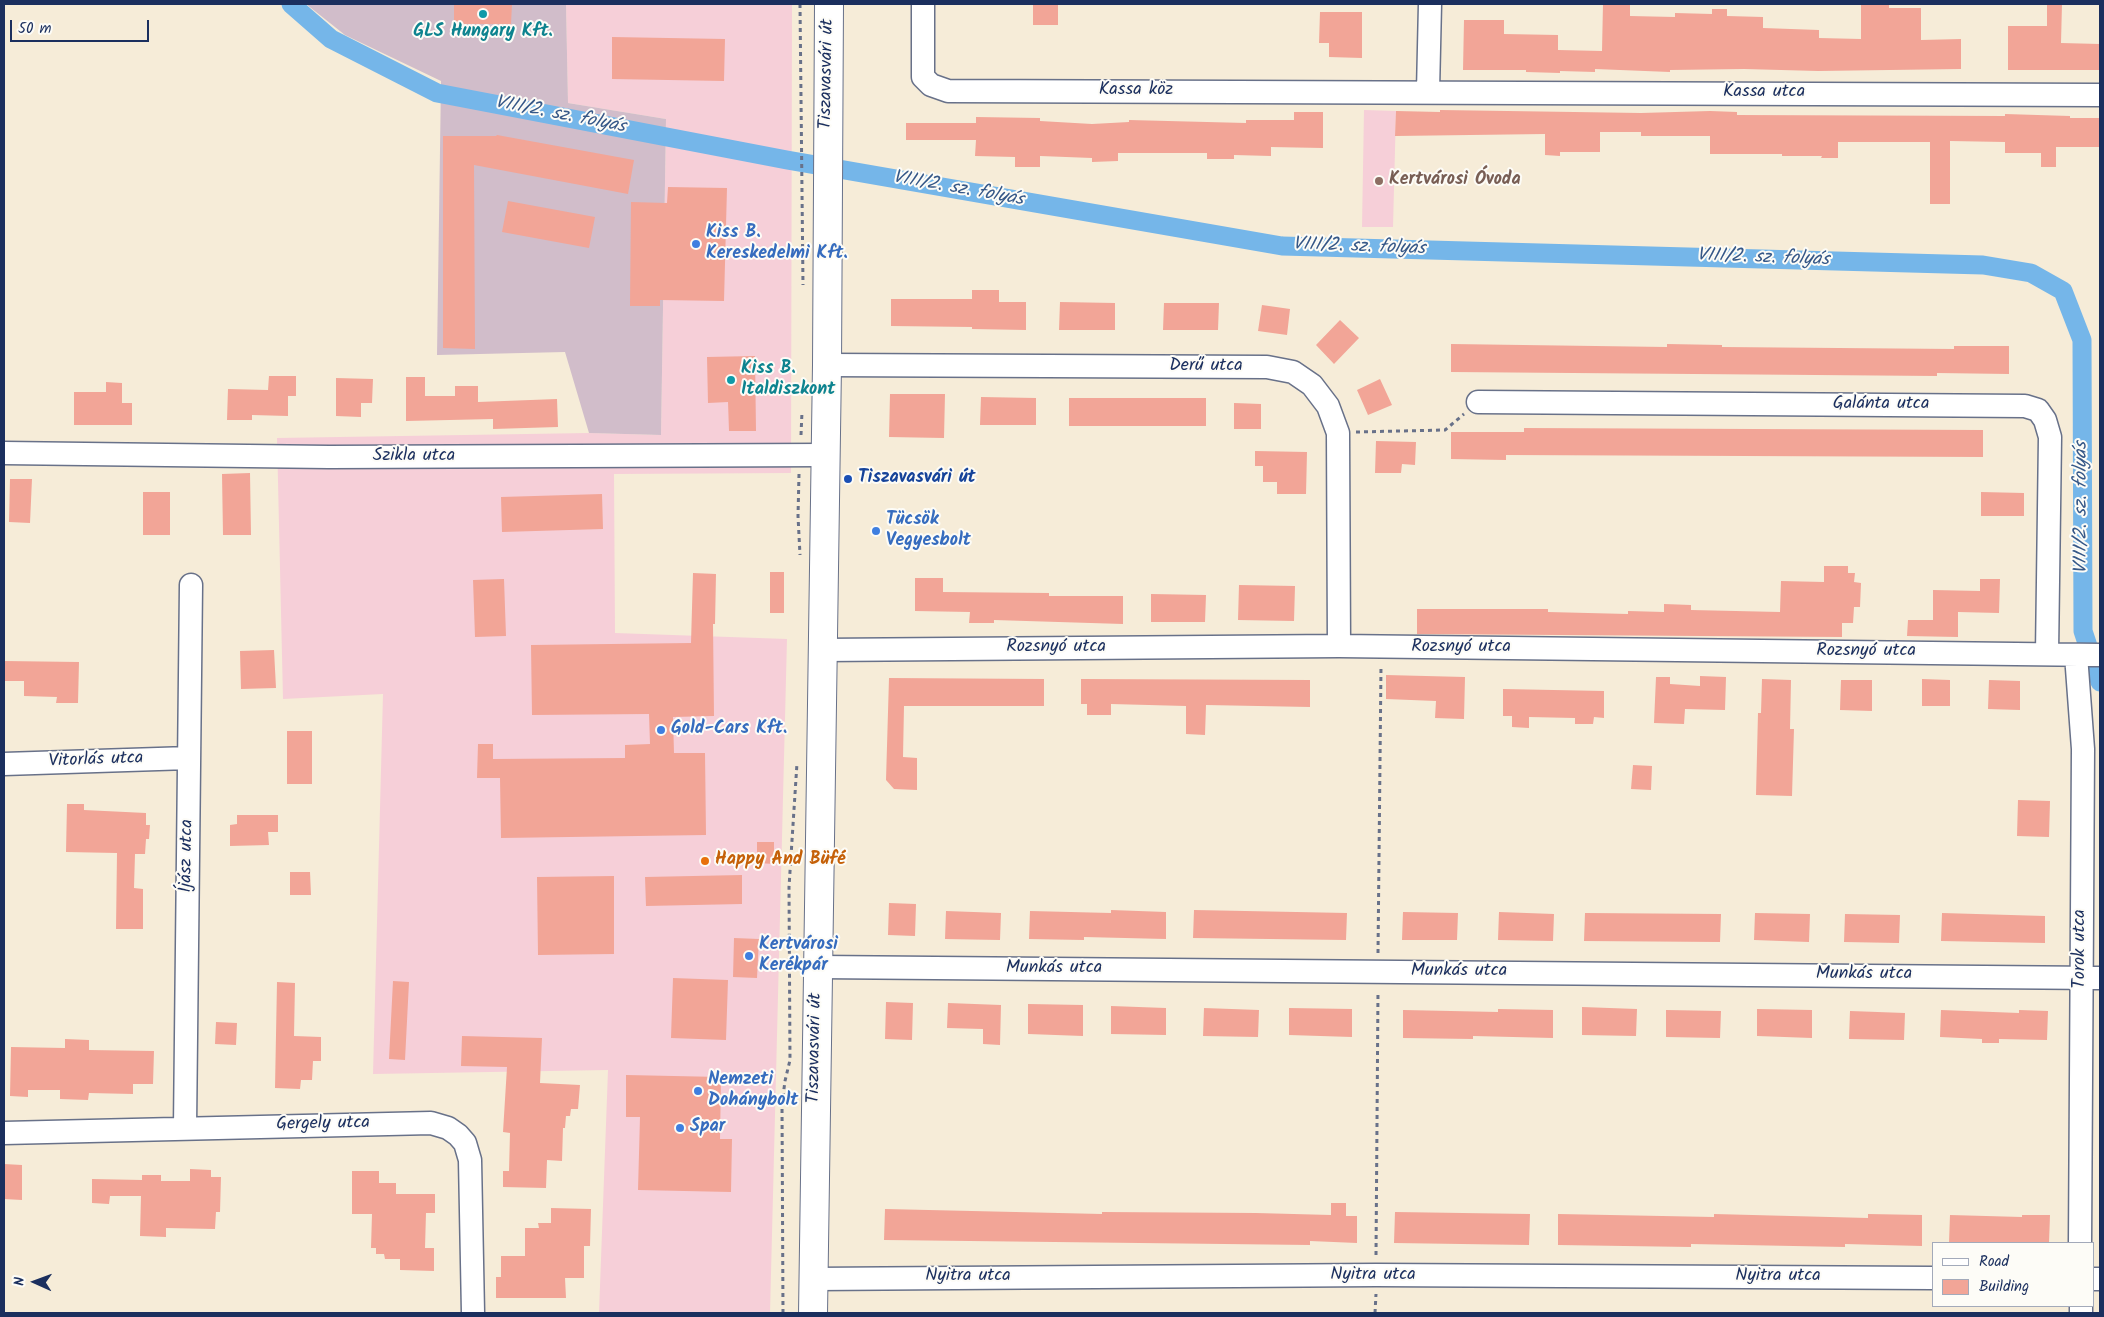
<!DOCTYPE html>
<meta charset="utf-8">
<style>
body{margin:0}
#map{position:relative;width:2104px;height:1317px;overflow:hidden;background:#f6ecd8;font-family:Kalam,sans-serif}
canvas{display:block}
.frame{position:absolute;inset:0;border:5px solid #1b2f5e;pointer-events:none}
.legend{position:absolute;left:1932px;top:1242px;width:162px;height:65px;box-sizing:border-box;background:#fdfcf7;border:1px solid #a3aaba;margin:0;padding:6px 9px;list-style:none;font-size:15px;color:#1b2f5e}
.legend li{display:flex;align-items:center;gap:10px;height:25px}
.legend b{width:25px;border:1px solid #a3aaba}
.north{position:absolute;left:10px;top:1257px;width:50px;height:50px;-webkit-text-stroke:4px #fdfcf7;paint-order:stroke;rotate:272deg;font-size:14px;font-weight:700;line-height:20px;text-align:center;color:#1b2f5e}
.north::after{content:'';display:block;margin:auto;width:18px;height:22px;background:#1b2f5e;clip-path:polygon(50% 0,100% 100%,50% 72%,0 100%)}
.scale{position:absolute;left:10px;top:20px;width:139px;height:22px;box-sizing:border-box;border:2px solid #1b2f5e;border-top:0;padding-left:6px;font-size:15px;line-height:18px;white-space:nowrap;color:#1b2f5e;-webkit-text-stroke:4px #fdfcf7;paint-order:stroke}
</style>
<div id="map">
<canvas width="2104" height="1317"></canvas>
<div class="frame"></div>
<ul class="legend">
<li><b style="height:6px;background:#fff"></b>Road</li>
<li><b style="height:14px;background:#f2a597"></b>Building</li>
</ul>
<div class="north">N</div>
<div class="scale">50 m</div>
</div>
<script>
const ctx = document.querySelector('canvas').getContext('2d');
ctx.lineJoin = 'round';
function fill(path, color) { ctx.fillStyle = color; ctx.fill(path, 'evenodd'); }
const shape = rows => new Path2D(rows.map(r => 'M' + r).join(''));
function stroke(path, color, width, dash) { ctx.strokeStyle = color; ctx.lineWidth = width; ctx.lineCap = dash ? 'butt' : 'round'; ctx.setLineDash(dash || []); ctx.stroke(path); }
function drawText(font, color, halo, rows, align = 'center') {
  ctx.font = font + ' Kalam,sans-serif'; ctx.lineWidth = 4; ctx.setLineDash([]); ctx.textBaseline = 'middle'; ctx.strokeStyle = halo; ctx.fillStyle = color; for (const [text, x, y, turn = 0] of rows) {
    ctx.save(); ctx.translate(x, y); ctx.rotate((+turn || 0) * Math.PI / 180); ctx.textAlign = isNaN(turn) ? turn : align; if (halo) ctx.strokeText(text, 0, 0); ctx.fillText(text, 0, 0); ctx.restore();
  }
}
fill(shape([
 [566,4,792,4,791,473,614,474,615,633,787,639,770,1313,599,1313,608,1070,373,1074,383,694,283,699,277,438,589,433,661,435,666,119,568,103],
 [1364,110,1396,111,1393,227,1362,227]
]), '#f6cfd8');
fill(shape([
 [306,4,566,4,568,103,666,119,661,435,589,433,565,352,437,355,441,81,345,35]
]), '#d1bdca');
stroke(shape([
 [291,4,331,39,437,93,787,160,1282,246,1983,265,2031,273,2063,291,2082,340,2083,631,2100,682]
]), '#75b6e9', 19);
fill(shape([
 [454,4,512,4,511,24,454,24],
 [1033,4,1058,4,1058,25,1033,25],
 [1603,4,1630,4,1630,16,1675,17,1675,13,1712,14,1712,9,1727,9,1727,16,1763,17,1763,28,1819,30,1819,38,1861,39,1861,4,1889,4,1889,8,1921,8,1921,40,1961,39,1961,69,1818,71,1744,69,1670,70,1670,72,1595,69,1595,72,1560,71,1560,73,1526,72,1526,70,1463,70,1464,20,1504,20,1504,34,1558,35,1558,50,1602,51],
 [2047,4,2062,4,2061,43,2100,44,2100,70,2008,70,2008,26,2047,26],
 [1320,12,1362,12,1362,58,1329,57,1329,43,1319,43],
 [612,37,725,39,724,81,612,79],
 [1440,110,1641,113,1710,111,1737,112,1737,115,2005,116,2005,114,2070,116,2070,118,2100,118,2100,147,2056,147,2056,167,2041,167,2041,153,2005,153,2005,142,1950,141,1950,204,1930,204,1930,142,1838,142,1838,158,1821,158,1822,156,1782,156,1782,154,1710,154,1710,136,1641,136,1641,132,1600,132,1600,152,1560,152,1560,156,1545,155,1545,134,1395,136,1396,111,1440,112],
 [1294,112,1323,112,1323,148,1271,147,1271,156,1234,155,1234,159,1207,159,1207,153,1118,153,1118,161,1092,162,1092,158,1040,156,1040,167,1015,167,1015,157,975,156,976,140,906,140,906,123,976,123,976,117,1040,118,1040,121,1092,124,1129,122,1129,120,1246,123,1246,120,1294,120],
 [497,135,634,160,628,194,474,165,475,349,443,348,443,136,496,136],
 [668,187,727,188,724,301,660,300,660,306,630,306,631,202,667,203],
 [508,201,595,217,589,248,502,232],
 [972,290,999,290,999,302,1026,302,1026,330,972,329,972,327,891,326,891,299,972,299],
 [1060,302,1115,303,1115,330,1059,330],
 [1164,303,1219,303,1218,330,1163,330],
 [1262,305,1290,309,1287,335,1258,331],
 [1340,320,1359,338,1334,364,1316,345],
 [1451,344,1667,347,1667,344,1722,345,1722,347,1954,349,1954,346,2009,346,2009,374,1937,373,1937,376,1451,372],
 [755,356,756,431,729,431,728,402,708,403,707,357],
 [269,376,296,376,296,396,288,396,288,416,252,415,252,420,227,420,228,389,268,390],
 [406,377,425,377,425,396,455,396,455,386,478,386,478,402,557,399,558,427,493,429,493,419,406,421],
 [336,378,373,379,372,403,361,403,361,417,336,416],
 [1380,379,1392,405,1368,415,1357,390],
 [106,382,122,383,122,403,132,403,132,425,74,425,74,392,106,392],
 [890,394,945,394,944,438,889,437],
 [981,397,1036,398,1036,425,980,425],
 [1069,398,1206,398,1206,426,1069,426],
 [1234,403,1261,404,1261,429,1234,429],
 [1524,428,1983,430,1983,457,1506,455,1506,460,1451,459,1451,432,1524,432],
 [1376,441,1416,442,1415,465,1402,464,1401,473,1375,473],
 [1255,451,1307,452,1306,494,1277,494,1277,482,1263,482,1263,466,1255,466],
 [250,473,251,535,223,535,222,474],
 [10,479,32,479,30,523,9,522],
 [143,492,170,492,170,535,143,535],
 [1981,492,2024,493,2024,516,1981,516],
 [602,494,603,529,502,532,501,497],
 [1824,566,1848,566,1848,573,1855,573,1854,582,1861,583,1860,607,1854,607,1853,623,1842,623,1842,637,1417,634,1417,609,1548,609,1548,612,1628,614,1628,611,1664,612,1664,604,1691,605,1691,610,1780,612,1781,581,1824,582],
 [770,572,784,572,784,613,770,613],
 [693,573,716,574,715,624,713,624,714,716,673,717,674,753,705,753,706,835,501,838,500,778,477,778,478,744,493,744,493,759,625,758,625,745,650,744,649,714,532,715,531,645,691,643],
 [915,578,943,578,943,592,1049,593,1049,596,1123,596,1123,624,994,620,994,623,969,623,970,612,915,611],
 [504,579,506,636,475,637,473,580],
 [1980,579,2000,579,1999,613,1958,612,1958,637,1907,636,1908,620,1933,620,1933,590,1980,591],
 [1239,585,1295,586,1294,621,1238,620],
 [1151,594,1206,595,1205,622,1151,622],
 [274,650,276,688,241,689,240,651],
 [4,661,79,662,78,703,56,703,57,697,24,696,24,681,4,681],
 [1386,675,1465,677,1464,719,1435,718,1436,701,1386,699],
 [1700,676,1726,677,1725,710,1685,709,1684,724,1654,723,1656,677,1670,677,1670,684,1700,686],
 [889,678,1044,679,1044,706,904,706,903,757,917,758,917,790,894,789,886,780],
 [1081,679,1310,680,1310,707,1206,705,1205,735,1186,734,1186,706,1111,704,1111,715,1087,715,1087,704,1081,704],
 [1762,679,1791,680,1790,729,1794,729,1792,796,1756,795,1758,713,1761,713],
 [1922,679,1950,680,1950,706,1922,706],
 [1841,680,1872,680,1872,711,1840,710],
 [1989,680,2020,681,2020,710,1988,709],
 [1503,689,1604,691,1604,718,1594,717,1593,724,1575,724,1575,718,1529,717,1529,728,1512,727,1512,716,1503,716],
 [287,731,312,731,312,784,287,784],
 [1633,765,1652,766,1651,790,1631,789],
 [2018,800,2050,801,2049,837,2017,836],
 [67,804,84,804,84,810,146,813,146,825,150,825,149,839,146,839,145,854,135,854,134,888,143,889,143,929,116,929,117,853,66,852],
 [237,815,278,815,278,832,268,832,269,845,230,846,230,825,237,824],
 [757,842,774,842,774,864,757,863],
 [290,872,310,872,311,895,290,895],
 [742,875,742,904,646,906,645,877],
 [614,876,614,954,538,955,537,877],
 [889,903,916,904,915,936,888,935],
 [1111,910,1166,912,1166,939,1084,937,1084,940,1029,939,1030,911,1111,913],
 [1194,910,1347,913,1346,940,1193,938],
 [946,911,1001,913,1000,940,945,939],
 [1403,912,1458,913,1457,940,1402,940],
 [1499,912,1554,914,1553,941,1498,940],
 [1585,913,1721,914,1720,942,1584,941],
 [1755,913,1810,914,1809,942,1754,940],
 [1942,913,2045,916,2045,943,1941,941],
 [1845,914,1900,915,1899,943,1844,942],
 [734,938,759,939,757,978,733,977],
 [673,978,728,980,726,1040,671,1038],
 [393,981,409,982,405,1060,389,1059],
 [277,982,295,983,294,1036,321,1037,321,1061,313,1061,312,1080,301,1080,300,1089,275,1088],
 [886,1002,913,1003,912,1040,885,1039],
 [948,1003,1001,1005,1000,1045,983,1044,983,1029,947,1028],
 [1028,1004,1083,1005,1083,1036,1028,1034],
 [1111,1006,1166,1008,1166,1035,1111,1034],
 [1582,1007,1637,1009,1636,1036,1582,1035],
 [1204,1008,1259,1010,1258,1037,1203,1036],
 [1289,1008,1352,1009,1352,1037,1289,1035],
 [1498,1009,1553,1010,1553,1038,1473,1036,1473,1039,1403,1038,1403,1010,1498,1012],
 [1757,1009,1812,1010,1812,1038,1757,1036],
 [1666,1010,1721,1011,1720,1038,1666,1037],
 [1941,1010,2019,1013,2019,1010,2048,1011,2047,1040,1999,1039,1999,1043,1982,1043,1982,1039,1940,1037],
 [1850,1011,1905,1013,1904,1040,1849,1039],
 [216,1022,237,1023,236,1045,215,1044],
 [462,1036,542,1038,540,1083,580,1085,578,1109,571,1109,570,1116,566,1116,565,1128,563,1128,562,1161,547,1160,546,1188,503,1187,503,1171,509,1171,510,1133,503,1132,507,1067,461,1066],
 [65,1039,89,1040,89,1050,154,1051,153,1084,133,1084,133,1094,89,1093,88,1100,60,1099,60,1090,28,1090,28,1097,10,1096,11,1047,65,1048],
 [626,1075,721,1077,720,1139,732,1139,731,1192,638,1190,640,1117,626,1117],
 [4,1164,22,1165,22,1200,4,1199],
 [190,1169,211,1170,211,1177,221,1177,220,1212,216,1212,215,1229,166,1228,166,1237,140,1236,141,1196,110,1196,109,1204,92,1203,92,1179,142,1180,142,1175,161,1175,161,1181,190,1181],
 [352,1171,379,1171,379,1183,396,1183,396,1194,435,1194,435,1213,426,1213,425,1248,434,1248,434,1271,400,1270,400,1259,385,1259,384,1254,376,1254,376,1248,371,1248,372,1214,352,1214],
 [1331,1203,1346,1203,1346,1216,1357,1216,1357,1243,1310,1241,1310,1245,884,1240,885,1209,1102,1214,1102,1212,1256,1213,1331,1215],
 [551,1208,591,1209,590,1246,584,1246,584,1278,565,1278,566,1298,496,1298,496,1277,501,1277,501,1256,525,1256,525,1228,539,1228,538,1223,551,1223],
 [1395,1212,1530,1214,1529,1245,1394,1243],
 [1558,1214,1714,1217,1714,1214,1868,1218,1868,1214,1922,1215,1922,1246,1845,1244,1845,1247,1691,1244,1691,1247,1558,1245],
 [1950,1215,2022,1217,2022,1215,2050,1215,2049,1243,1949,1243]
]), '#f2a597');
const street = shape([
 [923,4,923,77,931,85,948,91,2100,95],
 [1428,91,1430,4],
 [827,365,1267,367,1293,372,1312,385,1328,406,1338,433,1339,646],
 [1478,402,2025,406,2038,410,2045,420,2050,437,2047,653],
 [4,453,329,457,824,455],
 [822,650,1339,646,2100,655],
 [2076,655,2083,749,2080,1243],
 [4,764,189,758],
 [818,967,2100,978],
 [185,1127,191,585],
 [4,1133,431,1123,448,1128,458,1135,465,1143,470,1160,473,1313],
 [814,1279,1376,1275,1933,1278],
 [2093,1279,2100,1279],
 [2081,1306,2081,1313]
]);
const primary = shape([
 [813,1313,827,365,829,4]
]);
stroke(street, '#687189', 25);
stroke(primary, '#687189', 30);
stroke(shape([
 [800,4,803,285],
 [1356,432,1445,430,1464,414],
 [801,435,802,412],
 [799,474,798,516,800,555],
 [1378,953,1381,666],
 [1376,1255,1378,991],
 [783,1313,782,1104,785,1081,790,1060,789,887,797,763],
 [1375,1313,1376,1294]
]), '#687189', 3, [4, 4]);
stroke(street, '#fff', 22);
stroke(primary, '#fff', 28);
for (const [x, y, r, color] of [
 [483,14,5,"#0f9aa8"],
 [1379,181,5,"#8d6e63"],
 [696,244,5,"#3f7fe0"],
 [731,380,5,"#0f9aa8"],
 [848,479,5,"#1a4fb4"],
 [876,531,5,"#3f7fe0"],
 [661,730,5,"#3f7fe0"],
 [705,861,5,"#e8710a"],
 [749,956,5,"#3f7fe0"],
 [698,1091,5,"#3f7fe0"],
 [680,1128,5,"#3f7fe0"]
]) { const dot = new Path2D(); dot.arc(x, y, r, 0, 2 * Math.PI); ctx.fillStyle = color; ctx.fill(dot); stroke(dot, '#fdfcf7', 2); }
drawText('bold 18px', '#0d838f', '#fdfcf7', [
 ["GLS Hungary Kft.",483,33],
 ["Kiss B.",741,370,"left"],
 ["Italdiszkont",741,391,"left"]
]);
drawText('18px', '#1b2f5e', '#fdfcf7', [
 ["Tiszavasvári út",828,74,-89],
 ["Kassa köz",1136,91],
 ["Kassa utca",1764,93],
 ["Derű utca",1206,367],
 ["Galánta utca",1881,405],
 ["Szikla utca",414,457],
 ["Rozsnyó utca",1056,648],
 ["Rozsnyó utca",1461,648],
 ["Rozsnyó utca",1866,652],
 ["Vitorlás utca",96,761,-2],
 ["Íjász utca",188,856,-89],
 ["Torok utca",2081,949,-90],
 ["Munkás utca",1054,969],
 ["Munkás utca",1459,972],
 ["Munkás utca",1864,975],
 ["Tiszavasvári út",816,1048,-89],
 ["Gergely utca",323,1125,-1],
 ["Nyitra utca",1373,1276],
 ["Nyitra utca",968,1277],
 ["Nyitra utca",1778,1277]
]);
drawText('bold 18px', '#785e54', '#fdfcf7', [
 ["Kertvárosi Óvoda",1389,181]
], 'left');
drawText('bold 18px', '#366cbe', '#fdfcf7', [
 ["Kiss B.",706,234],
 ["Kereskedelmi Kft.",706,255],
 ["Tücsök",886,521],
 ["Vegyesbolt",886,542],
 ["Gold-Cars Kft.",671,730],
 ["Kertvárosi",759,946],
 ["Kerékpár",759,967],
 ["Nemzeti",708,1081],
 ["Dohánybolt",708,1102],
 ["Spar",690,1128]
], 'left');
drawText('bold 18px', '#164399', '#fdfcf7', [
 ["Tiszavasvári út",858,479]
], 'left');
drawText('bold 18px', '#c56008', '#fdfcf7', [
 ["Happy And Büfé",715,861]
], 'left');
drawText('italic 19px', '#365888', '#fdfcf7', [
 ["VIII/2. sz. folyás",560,116,11],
 ["VIII/2. sz. folyás",958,190,10],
 ["VIII/2. sz. folyás",1359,248,2],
 ["VIII/2. sz. folyás",1763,259,2],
 ["VIII/2. sz. folyás",2083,508,-90]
]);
</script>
